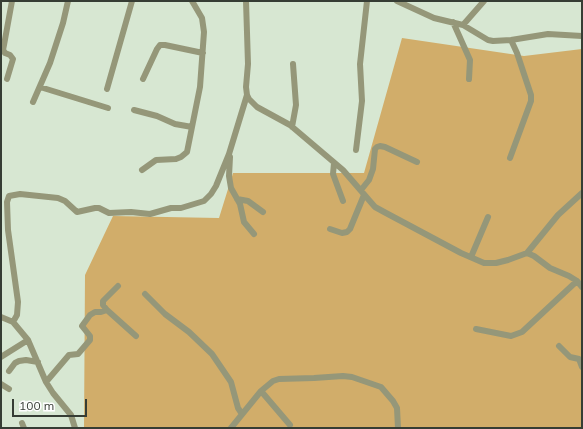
<!DOCTYPE html>
<style>
body{margin:0}
#map{position:relative;width:583px;height:429px;overflow:hidden;background:#d7e7d2;font-family:Mulish,sans-serif}
canvas{display:block}
.frame{position:absolute;inset:0;border:2px solid #363d34;pointer-events:none}
.scale{position:absolute;left:12px;top:399px;width:75px;height:18px;box-sizing:border-box;border:2px solid #363d34;border-top:0;padding-left:5px;font-size:12px;line-height:14px;white-space:nowrap;color:#363d34;-webkit-text-stroke:3px #fff;paint-order:stroke}
</style>
<div id="map">
<canvas width="583" height="429"></canvas>
<div class="frame"></div>
<div class="scale">100 m</div>
</div>
<script>
const ctx = document.querySelector('canvas').getContext('2d');
ctx.lineJoin = 'round';
function fill(path, color) { ctx.fillStyle = color; ctx.fill(path, 'evenodd'); }
const shape = rows => new Path2D(rows.map(r => 'M' + r).join(''));
function stroke(path, color, width, dash) { ctx.strokeStyle = color; ctx.lineWidth = width; ctx.lineCap = dash ? 'butt' : 'round'; ctx.setLineDash(dash || []); ctx.stroke(path); }
fill(shape([
 [402,38,524,56,582,49,582,428,84,428,85,275,113,216,219,218,233,173,364,173]
]), '#d1ad6a');
stroke(shape([
 [246,1,248,64,246,87,247,95,249,99,257,107,290,125,343,170,375,207,386,213,461,253,484,263,496,263,508,260,527,253,558,215,582,193],
 [397,1,434,18,463,25,488,40,493,41,511,40,548,34,582,36],
 [453,22,470,60,469,79],
 [463,25,484,1],
 [7,79,13,59,10,55,5,53,3,50,4,45,12,1],
 [143,79,157,49,160,45,165,45,203,53],
 [40,87,108,108],
 [107,89,132,1],
 [33,102,50,63,63,23,68,1],
 [134,110,157,116,175,124,192,127],
 [292,127,296,105,293,64],
 [356,150,362,101,360,64,367,1],
 [230,157,229,176,231,188,240,204,244,222,254,234],
 [510,158,531,101,531,95,517,53,511,40],
 [334,163,333,174,343,201],
 [142,170,156,160,176,159,181,157,187,152,200,87,204,32,202,18,192,1],
 [361,190,369,180,373,169,375,149,377,147,380,146,385,147,417,162],
 [237,199,248,201,263,212],
 [330,229,342,233,347,232,350,229,364,195],
 [527,253,534,256,550,268,569,276,577,281,582,287],
 [471,257,488,217],
 [118,286,103,301,103,305,107,310,136,336],
 [145,294,165,314,189,332,212,354,231,382,238,408,242,414],
 [1,317,13,322,28,340,46,382,53,393,71,415,75,428],
 [13,322,17,315,18,302,8,230,7,202,9,196,20,194,58,198,65,201,77,212,95,208,99,208,109,213,131,212,150,214,171,208,181,208,204,201,211,194,216,186,229,154,247,95],
 [476,329,511,336,522,332,577,281],
 [559,346,570,357,579,359,582,367],
 [1,357,28,340],
 [9,371,15,363,19,361,26,360,38,362],
 [46,382,69,355,78,354,90,340,90,336,82,326,90,315,95,312,101,312,107,310],
 [1,384,9,389],
 [261,391,290,425],
 [22,423,24,428],
 [231,428,261,391,273,381,279,379,314,378,343,376,352,377,381,387,393,401,397,408,398,428]
]), '#959779', 6);
</script>
